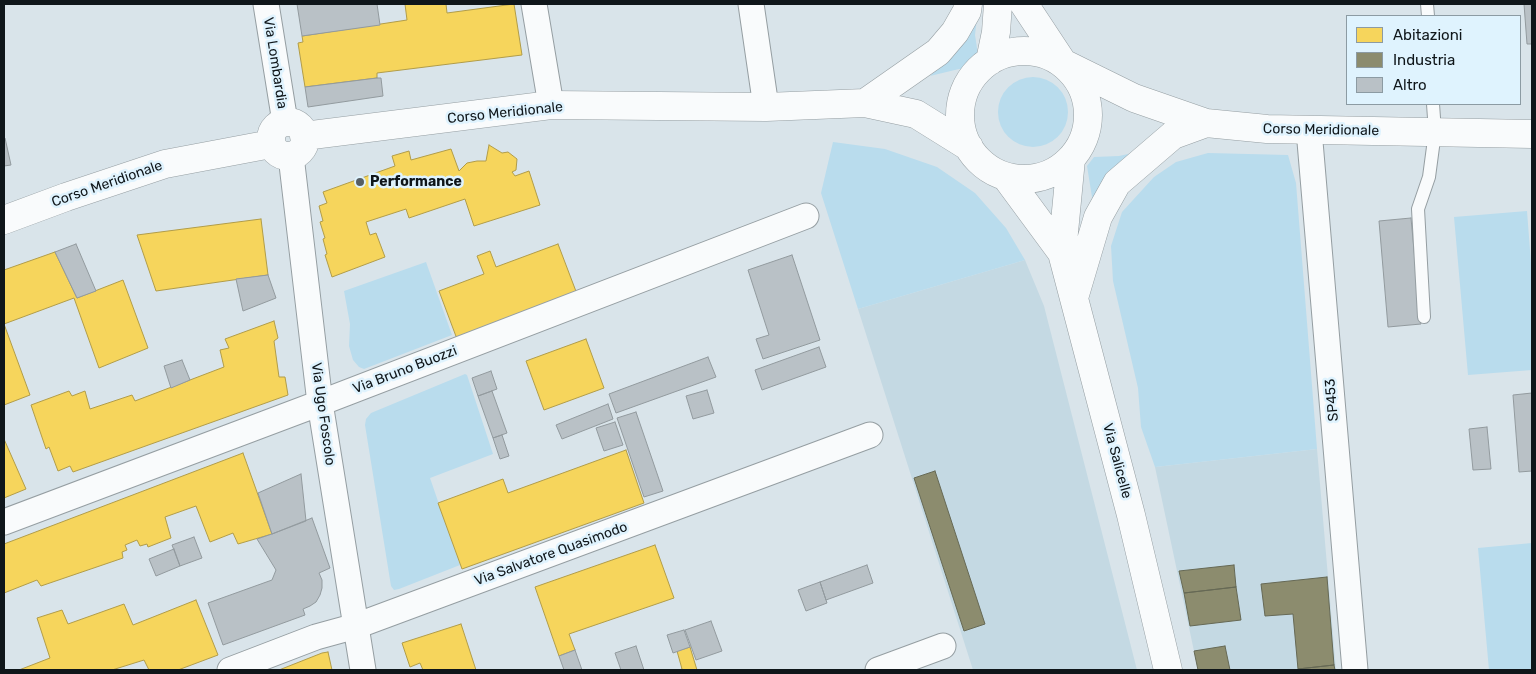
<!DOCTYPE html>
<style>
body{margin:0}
#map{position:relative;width:1536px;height:674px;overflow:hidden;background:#d9e4ea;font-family:Rubik,sans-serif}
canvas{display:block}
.frame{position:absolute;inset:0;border:5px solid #0f161a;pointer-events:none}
.legend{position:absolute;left:1346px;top:15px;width:175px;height:90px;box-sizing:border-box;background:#dff3fe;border:1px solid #8c9ba3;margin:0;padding:6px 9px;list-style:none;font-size:15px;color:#0f161a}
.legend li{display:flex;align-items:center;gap:10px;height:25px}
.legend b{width:25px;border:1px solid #8c9ba3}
</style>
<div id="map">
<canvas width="1536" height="674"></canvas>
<div class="frame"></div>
<ul class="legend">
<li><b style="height:14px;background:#f6d55c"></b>Abitazioni</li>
<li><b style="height:14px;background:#8c8c6e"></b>Industria</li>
<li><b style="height:14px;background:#b9c1c6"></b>Altro</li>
</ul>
</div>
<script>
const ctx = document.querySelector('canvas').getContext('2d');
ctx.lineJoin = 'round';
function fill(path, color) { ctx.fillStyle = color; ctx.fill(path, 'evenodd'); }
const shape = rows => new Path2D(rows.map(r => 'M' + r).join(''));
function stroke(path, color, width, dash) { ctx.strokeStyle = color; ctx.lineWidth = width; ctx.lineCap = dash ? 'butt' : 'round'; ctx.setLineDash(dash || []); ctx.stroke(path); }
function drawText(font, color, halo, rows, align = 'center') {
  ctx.font = font + ' Rubik,sans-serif'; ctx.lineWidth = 5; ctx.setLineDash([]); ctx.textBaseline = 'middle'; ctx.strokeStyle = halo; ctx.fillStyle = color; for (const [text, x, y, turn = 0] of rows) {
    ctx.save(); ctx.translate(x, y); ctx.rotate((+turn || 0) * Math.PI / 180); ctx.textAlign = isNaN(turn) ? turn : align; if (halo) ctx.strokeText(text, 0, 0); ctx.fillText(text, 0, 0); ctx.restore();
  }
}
fill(shape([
 [1025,260,1044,306,1137,670,973,670,858,309],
 [1317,449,1336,670,1198,670,1155,467]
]), '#c4d9e3');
fill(shape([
 [977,18,975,35,979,61,970,71,959,69,930,76,961,45],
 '998 112a35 35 0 1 1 70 0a35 35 0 1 1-70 0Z',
 [833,142,885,149,937,167,975,193,1006,228,1025,260,858,309,821,193],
 [1137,152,1091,210,1092,197,1087,166,1094,157,1119,156],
 [1208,153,1288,155,1296,183,1317,449,1155,467,1141,427,1138,388,1113,281,1111,246,1122,212,1154,177,1176,162],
 [1527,211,1532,276,1532,370,1468,375,1454,217],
 [426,262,452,335,364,369,359,367,353,360,349,346,350,324,344,291],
 [465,374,467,375,493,454,430,478,460,565,399,589,394,590,391,586,365,425,366,419,371,413],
 [1532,543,1532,670,1489,670,1478,548]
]), '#b9dced');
const homes = shape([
 [405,4,446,4,447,13,514,4,522,55,377,73,377,78,305,87,298,43,303,42,302,36,407,20,405,4],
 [489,145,502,153,508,152,517,159,516,170,512,172,515,176,529,171,540,205,474,226,465,199,409,218,406,209,366,222,370,235,376,233,385,257,332,277,325,255,327,254,323,239,325,238,320,222,323,221,319,206,327,203,323,192,395,166,392,156,409,151,411,160,451,149,459,171,467,163,477,161,486,161,489,145],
 [261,219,268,275,156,291,137,235,261,219],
 [558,244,577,294,457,339,439,291,484,274,477,256,490,251,496,267,558,244],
 [55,252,77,298,123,280,148,348,99,368,74,298,4,324,30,395,4,405,4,270,55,252],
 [274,321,278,338,274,341,279,377,285,377,288,395,73,472,70,466,58,471,49,447,46,449,31,405,69,391,72,396,85,391,90,409,132,395,135,401,224,367,220,350,229,348,225,339,274,321],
 [586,339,604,388,544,410,526,361,586,339],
 [4,439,26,489,4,498,4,439],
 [626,450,644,503,462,569,438,503,503,479,508,493,626,450],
 [243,453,272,534,238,544,233,533,210,542,196,506,165,517,171,538,148,547,147,544,140,546,137,540,125,545,127,550,122,552,123,558,41,586,37,580,4,593,4,544,243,453],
 [655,545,674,598,569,634,575,650,559,656,535,587,655,545],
 [196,600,218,655,178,670,149,670,144,660,112,670,19,670,50,658,37,618,62,610,68,624,124,604,133,625,196,600],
 [461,624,476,670,423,670,420,663,410,667,402,643,461,624],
 [690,647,697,670,679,670,682,669,677,651,690,647],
 [328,652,332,670,279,670,322,653,328,652]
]);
fill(homes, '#f6d55c');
stroke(homes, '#b19c48', 1);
const industry = shape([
 [935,471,985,624,964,631,914,478,935,471],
 [1234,565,1236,587,1184,593,1179,571,1234,565],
 [1327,577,1334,665,1298,669,1293,614,1265,616,1261,584,1327,577],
 [1236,587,1241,620,1190,626,1184,593,1236,587],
 [1225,646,1230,670,1198,670,1194,651,1225,646],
 [1334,665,1335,670,1298,670,1298,669,1334,665]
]);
fill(industry, '#8c8c6e');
stroke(industry, '#666955', 1);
const building = shape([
 [297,4,377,4,380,25,302,36,297,4],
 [1524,4,1532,4,1532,44,1527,44,1524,4],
 [377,78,381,78,383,96,308,107,305,87,377,78],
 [4,138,5,138,11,165,4,166,4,138],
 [1411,218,1421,324,1388,327,1379,221,1411,218],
 [76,244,96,291,77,298,55,252,76,244],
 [792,255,820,340,763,359,756,339,769,335,748,270,792,255],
 [268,275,276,298,243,311,236,279,268,275],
 [819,347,826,367,762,390,755,370,819,347],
 [708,357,716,377,616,413,609,394,708,357],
 [182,360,190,380,171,388,164,366,182,360],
 [491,371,497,389,478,396,472,378,491,371],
 [707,390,714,413,693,419,686,396,707,390],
 [492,391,507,433,493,438,478,396,492,391],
 [1532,393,1532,471,1519,472,1513,395,1532,393],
 [608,404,613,419,562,439,556,425,608,404],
 [636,412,663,491,644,497,617,418,636,412],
 [615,422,623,445,604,451,596,428,615,422],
 [1487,427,1491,469,1473,470,1469,429,1487,427],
 [502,435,509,456,500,459,493,438,502,435],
 [301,474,306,521,272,534,258,493,301,474],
 [312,518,330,568,319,573,322,580,322,588,320,595,316,602,310,606,303,609,305,615,223,645,208,603,272,580,276,570,257,539,272,534,312,518],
 [194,537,202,558,180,566,172,545,194,537],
 [174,549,180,566,156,576,149,559,174,549],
 [867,565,873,583,826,600,820,582,867,565],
 [820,582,827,603,806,611,798,590,820,582],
 [711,621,722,651,696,660,685,630,711,621],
 [684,630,690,647,673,653,667,635,684,630],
 [636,646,644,670,621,670,615,653,636,646],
 [575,650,582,670,564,670,559,656,575,650]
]);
fill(building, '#b9c1c6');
stroke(building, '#929a9e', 1);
const service = shape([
 [1427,4,1428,16],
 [1424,317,1418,209,1429,177,1435,132,1433,104]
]);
const minor = shape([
 [266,4,285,122],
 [534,4,551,105],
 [751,4,766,107],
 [1309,130,1355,670],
 [291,156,320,403,363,670],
 [4,522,320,403,806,216],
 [230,670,316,637,356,626,870,435],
 [878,670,943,646]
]);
const tertiary = shape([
 [1024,4,1063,63,1134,98,1206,123,1267,129,1532,134],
 '960 115a64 64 0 1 1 128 0a64 64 0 1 1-128 0Z',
 [990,61,996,32,998,4],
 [865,103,938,52,955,32,967,11,968,4],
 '271 139a17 17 0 1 1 34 0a17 17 0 1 1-34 0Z',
 [304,136,551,105,766,107,865,103,916,114,969,147],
 [1071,159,1062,253,1131,515,1168,670],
 [1006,177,1062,253],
 [4,220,66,197,165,164,271,144],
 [1074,298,1098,217,1117,183,1173,135,1206,123]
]);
stroke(service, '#959ea2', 14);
stroke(minor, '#959ea2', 27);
stroke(tertiary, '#959ea2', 29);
stroke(service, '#f9fbfc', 12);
stroke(minor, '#f9fbfc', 25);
stroke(tertiary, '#f9fbfc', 28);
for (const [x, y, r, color] of [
 [360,182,5,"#565e63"]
]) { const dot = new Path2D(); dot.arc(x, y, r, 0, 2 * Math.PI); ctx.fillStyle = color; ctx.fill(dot); stroke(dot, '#dff3fe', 2); }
drawText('14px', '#0f161a', '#dff3fe', [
 ["Via Lombardia",275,63,81],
 ["Corso Meridionale",505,113,-6],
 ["Corso Meridionale",1321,130,1],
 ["Corso Meridionale",107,184,-19],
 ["Via Bruno Buozzi",405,370,-21],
 ["SP453",1332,400,-95],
 ["Via Ugo Foscolo",323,414,82],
 ["Via Salicelle",1117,461,75],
 ["Via Salvatore Quasimodo",551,554,-20]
]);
drawText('bold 14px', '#0f161a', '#dff3fe', [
 ["Performance",370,182]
], 'left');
</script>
